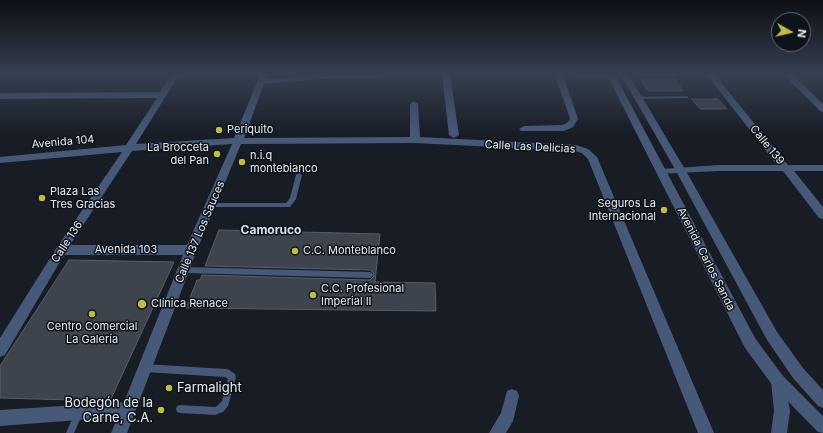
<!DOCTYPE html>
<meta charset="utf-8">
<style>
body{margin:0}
#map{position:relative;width:823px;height:433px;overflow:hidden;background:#171c25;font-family:Inter,sans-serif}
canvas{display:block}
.north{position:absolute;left:771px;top:12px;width:40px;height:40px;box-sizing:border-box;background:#0e131b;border:1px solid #656a71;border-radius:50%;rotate:98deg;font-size:11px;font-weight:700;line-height:16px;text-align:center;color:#e8ecf2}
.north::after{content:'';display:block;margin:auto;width:14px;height:18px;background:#bdbf43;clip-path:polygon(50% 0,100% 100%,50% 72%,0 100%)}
</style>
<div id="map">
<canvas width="823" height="433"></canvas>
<div class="north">N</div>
</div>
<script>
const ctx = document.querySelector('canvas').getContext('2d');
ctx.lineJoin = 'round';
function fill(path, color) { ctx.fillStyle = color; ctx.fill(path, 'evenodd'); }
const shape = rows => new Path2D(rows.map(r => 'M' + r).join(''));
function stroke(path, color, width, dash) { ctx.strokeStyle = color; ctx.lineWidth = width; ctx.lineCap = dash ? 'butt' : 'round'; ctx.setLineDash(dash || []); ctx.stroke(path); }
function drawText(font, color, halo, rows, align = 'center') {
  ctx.font = font + ' Inter,sans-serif'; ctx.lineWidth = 3; ctx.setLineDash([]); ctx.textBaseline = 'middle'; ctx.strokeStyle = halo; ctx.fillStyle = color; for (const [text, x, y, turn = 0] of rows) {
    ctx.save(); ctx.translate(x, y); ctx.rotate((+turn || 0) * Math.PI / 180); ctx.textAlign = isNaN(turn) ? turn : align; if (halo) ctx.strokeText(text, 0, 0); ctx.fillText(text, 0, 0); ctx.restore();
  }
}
const building = shape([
 [641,79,675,79,683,91,648,91,641,79],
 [692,99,718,99,727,109,700,109,692,99],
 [219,230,380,234,375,282,435,283,436,311,186,308,197,280,200,280,202,275,370,280,374,276,373,272,370,270,205,266,219,230],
 [69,260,174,262,110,401,0,398,0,366,69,260]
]);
fill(building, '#3e444d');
stroke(building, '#585f69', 1);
fill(shape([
 [686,96,688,96,688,98,638,99,636,98,638,97,686,96],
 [299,173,302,175,296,199,290,207,210,207,207,205,210,203,286,203,290,198,296,175,299,173],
 [183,267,370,272,372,273,373,275,372,277,370,278,183,273,181,272,180,270,181,268,183,267],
 [144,364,226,369,229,370,235,374,236,377,228,406,223,412,215,415,180,413,177,412,176,409,177,406,180,405,215,407,217,406,222,401,228,379,225,377,144,372,141,371,140,368,141,365,144,364],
 [79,409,82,410,83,413,74,433,66,433,76,410,79,409]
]), '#475978');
fill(shape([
 [171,75,179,75,136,144,234,138,260,75,268,75,266,79,312,75,382,75,381,78,378,78,321,79,264,84,244,138,410,137,410,104,414,101,418,104,420,137,576,145,588,149,597,157,714,433,698,433,588,159,582,153,575,151,415,143,241,144,197,250,127,433,111,433,118,417,0,426,0,410,124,402,183,255,64,255,5,355,0,357,0,338,57,247,122,152,0,163,0,157,126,145,157,98,0,99,0,93,160,92,171,75],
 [232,144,187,245,70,245,132,151,232,144],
 [442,75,450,75,459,135,454,138,449,135,442,75],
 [555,75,563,75,578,119,573,127,564,131,521,131,519,129,524,126,562,125,567,123,570,119,555,75],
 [580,75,615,75,611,77,584,77,580,75],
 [707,75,715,75,788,165,823,165,823,171,794,171,823,207,823,219,819,218,783,171,719,171,658,174,657,172,658,170,662,169,719,165,777,165,707,75],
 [784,75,793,75,823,104,823,112,820,111,784,75],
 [778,374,783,376,785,381,790,411,787,433,771,433,774,411,771,381,773,376,778,374],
 [512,389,517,391,519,396,513,421,506,433,489,433,501,413,507,391,512,389]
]), '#475978');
fill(shape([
 [607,75,615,75,755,338,783,376,823,416,823,433,818,432,773,386,745,348,607,75],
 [621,75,629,75,686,171,777,332,803,368,823,390,823,408,818,406,793,378,767,340,676,171,621,75]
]), '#475978');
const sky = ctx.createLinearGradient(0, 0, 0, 136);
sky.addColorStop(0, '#0d0f14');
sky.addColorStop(0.55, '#364051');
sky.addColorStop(1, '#36405100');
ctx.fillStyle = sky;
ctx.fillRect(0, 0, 823, 136);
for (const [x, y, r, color] of [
 [219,130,4,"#bdbf43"],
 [217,154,4,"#bdbf43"],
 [242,162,4,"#bdbf43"],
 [42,198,4,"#bdbf43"],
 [664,210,4,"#bdbf43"],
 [295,251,4,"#bdbf43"],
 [313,295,4,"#bdbf43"],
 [142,304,5,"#bdbf43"],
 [92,314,4,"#bdbf43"],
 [169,388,4,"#bdbf43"],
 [161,410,4,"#bdbf43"]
]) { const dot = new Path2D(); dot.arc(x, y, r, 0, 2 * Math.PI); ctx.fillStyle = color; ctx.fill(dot); stroke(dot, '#0e131b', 1.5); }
drawText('11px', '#e8ecf2', '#0e131b', [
 ["Periquito",227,130],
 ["La Brocceta",209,148,"right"],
 ["del Pan",209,161,"right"],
 ["n.i.q",250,156],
 ["montebianco",250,169],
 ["Plaza Las",50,192],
 ["Tres Gracias",50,205],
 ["Seguros La",656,204,"right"],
 ["Internacional",656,217,"right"],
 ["C.C. Monteblanco",303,251],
 ["C.C. Profesional",321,289],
 ["Imperial II",321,302],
 ["Clínica Renace",151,304],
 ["Centro Comercial",92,327,"center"],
 ["La Galería",92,340,"center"]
], 'left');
drawText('11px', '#e8ecf2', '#0e131b', [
 ["Avenida 104",63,142,-5],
 ["Calle 139",767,145,51],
 ["Calle Las Delicias",530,147,3],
 ["Calle 137 Los Sauces",200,232,-67],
 ["Calle 136",67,242,-57],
 ["Avenida 103",126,250],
 ["Avenida Carlos Sanda",706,259,63]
]);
drawText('bold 12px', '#dae1ed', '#0e131b', [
 ["Camoruco",271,230]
]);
drawText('13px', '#e8ecf2', '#0e131b', [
 ["Farmalight",177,388],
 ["Bodegón de la",153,403,"right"],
 ["Carne, C.A.",153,418,"right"]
], 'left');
</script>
